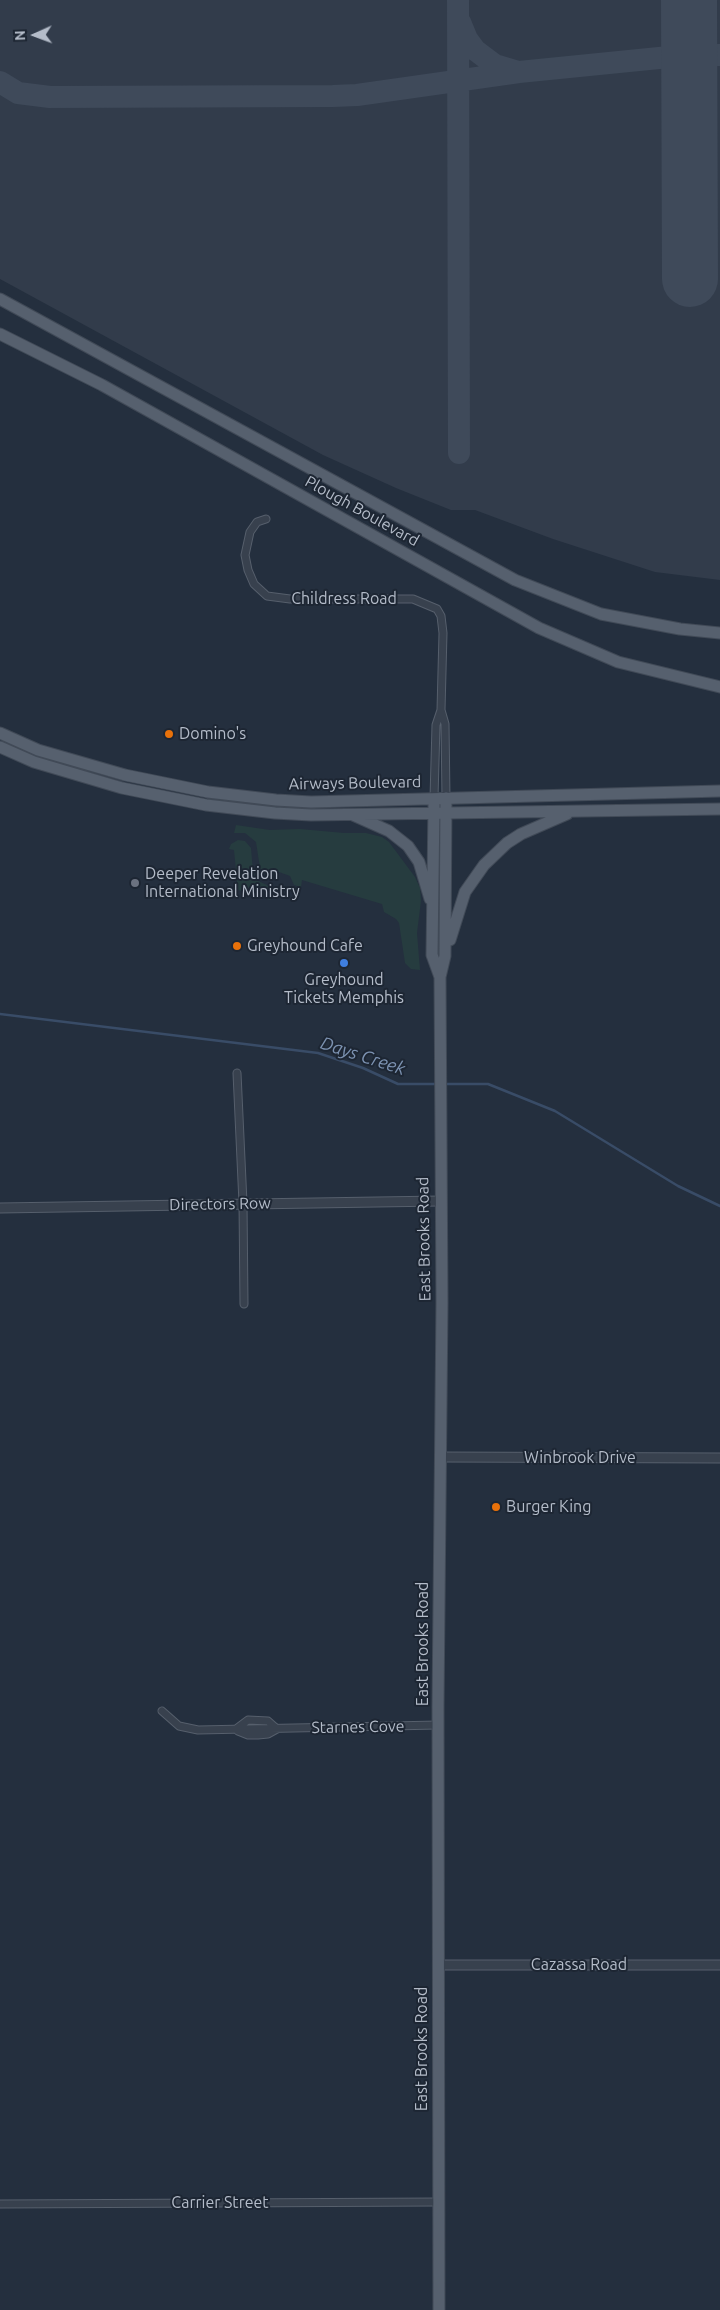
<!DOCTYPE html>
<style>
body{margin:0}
#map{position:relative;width:720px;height:2310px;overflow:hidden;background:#242f3e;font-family:Ubuntu,sans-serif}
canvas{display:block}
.north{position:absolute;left:10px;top:10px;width:50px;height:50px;-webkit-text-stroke:4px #1d2633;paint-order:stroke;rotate:268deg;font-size:14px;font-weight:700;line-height:20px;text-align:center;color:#b4bcc9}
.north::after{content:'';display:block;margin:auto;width:18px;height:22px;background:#b4bcc9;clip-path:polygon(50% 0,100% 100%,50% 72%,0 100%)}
</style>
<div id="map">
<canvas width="720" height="2310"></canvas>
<div class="north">N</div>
</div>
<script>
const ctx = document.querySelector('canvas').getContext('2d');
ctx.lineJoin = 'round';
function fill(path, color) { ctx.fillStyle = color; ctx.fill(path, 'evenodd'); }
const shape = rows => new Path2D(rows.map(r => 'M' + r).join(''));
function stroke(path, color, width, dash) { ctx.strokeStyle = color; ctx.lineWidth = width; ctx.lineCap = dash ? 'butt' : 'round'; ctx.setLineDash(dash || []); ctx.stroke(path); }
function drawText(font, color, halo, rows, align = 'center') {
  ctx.font = font + ' Ubuntu,sans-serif'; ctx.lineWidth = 4; ctx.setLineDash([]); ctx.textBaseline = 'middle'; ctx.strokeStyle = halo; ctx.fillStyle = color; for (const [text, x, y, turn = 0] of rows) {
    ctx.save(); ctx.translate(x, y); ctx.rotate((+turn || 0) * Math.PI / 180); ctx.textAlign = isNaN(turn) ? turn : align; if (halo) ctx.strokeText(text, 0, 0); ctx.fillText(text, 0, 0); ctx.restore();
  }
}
fill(shape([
 [0,0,720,0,720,580,655,572,553,539,475,510,451,510,396,488,323,455,0,279]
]), '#323c4b');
fill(shape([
 [236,825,270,830,300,829,344,833,366,833,382,837,389,842,415,877,420,888,421,901,417,933,420,970,411,969,405,963,399,923,396,919,384,912,382,904,302,880,301,887,294,885,290,876,279,872,279,879,268,877,260,868,256,842,245,833,234,833],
 [238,840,245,841,251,848,253,871,258,881,276,889,272,894,275,896,270,900,238,890,234,850,229,849,231,844]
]), '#263c3f');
stroke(shape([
 [0,1014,318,1053,363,1068,398,1084,437,1084],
 [445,1084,488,1084,555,1111,678,1186,720,1206]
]), '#394c67', 2.5);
stroke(shape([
 [458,0,459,453],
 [460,22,467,39,475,50,495,65,515,71],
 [0,82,18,93,50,97,333,96,357,95,519,72,689,55,720,55]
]), '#3f4a5a', 22);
stroke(shape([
 [689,0,690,279]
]), '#3f4a5a', 56);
const minor = shape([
 [266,519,257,522,250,532,245,555,248,570,254,584,267,596,290,599,413,599,437,609,441,616,443,633,441,710,436,725,434,798],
 [441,710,445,724,446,798],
 [237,1073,243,1203,244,1304],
 [162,1711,179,1726,198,1730,438,1725],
 [236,1729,248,1720,268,1721,277,1729],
 [238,1731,248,1735,258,1735,268,1734,277,1729],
 [0,2204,439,2202]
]);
const tertiary = shape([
 [0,1208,440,1201],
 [440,1457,720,1458],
 [438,1965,720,1965]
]);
const primary = shape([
 [0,299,515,580,601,614,680,629,720,633],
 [0,334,102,385,539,628,618,662,720,687],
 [0,733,38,750,125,775,208,792,276,800,311,802,720,791],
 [0,747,34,762,122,788,206,805,275,813,311,815,720,809],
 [434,805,432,955,440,977],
 [353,815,389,831,408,846,419,862,430,899],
 [450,940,465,892,484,865,507,843,521,834,567,814],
 [439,2310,438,1706,442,1303,440,977,445,956,446,798]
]);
stroke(minor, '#565f6c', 9);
stroke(tertiary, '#565f6c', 11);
stroke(primary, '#414a57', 13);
stroke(minor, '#38414e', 7);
stroke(tertiary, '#38414e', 9);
stroke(primary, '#56606e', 11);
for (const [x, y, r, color] of [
 [169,734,5,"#e8710a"],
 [135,883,5,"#6b7280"],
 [237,946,5,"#e8710a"],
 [344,963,5,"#3f7fe0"],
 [496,1507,5,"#e8710a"]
]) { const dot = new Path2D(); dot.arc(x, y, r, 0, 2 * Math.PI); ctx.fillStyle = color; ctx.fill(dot); stroke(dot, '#1d2633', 2); }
drawText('16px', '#b4bcc9', '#1d2633', [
 ["Plough Boulevard",362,511,29],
 ["Childress Road",344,599],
 ["Airways Boulevard",355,783,-1],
 ["Directors Row",220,1204,-1],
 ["East Brooks Road",424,1239,-91],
 ["Winbrook Drive",580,1458],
 ["East Brooks Road",423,1644,-90],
 ["Starnes Cove",358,1727,-1],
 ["Cazassa Road",579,1965],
 ["East Brooks Road",422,2049,-90],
 ["Carrier Street",220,2203]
]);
drawText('16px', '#b4bcc9', '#1d2633', [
 ["Domino's",179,734],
 ["Deeper Revelation",145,874],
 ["International Ministry",145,892],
 ["Greyhound Cafe",247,946],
 ["Greyhound",344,980,"center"],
 ["Tickets Memphis",344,998,"center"],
 ["Burger King",506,1507]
], 'left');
drawText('italic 18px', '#7c92b1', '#1d2633', [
 ["Days Creek",363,1056,18]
]);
</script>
